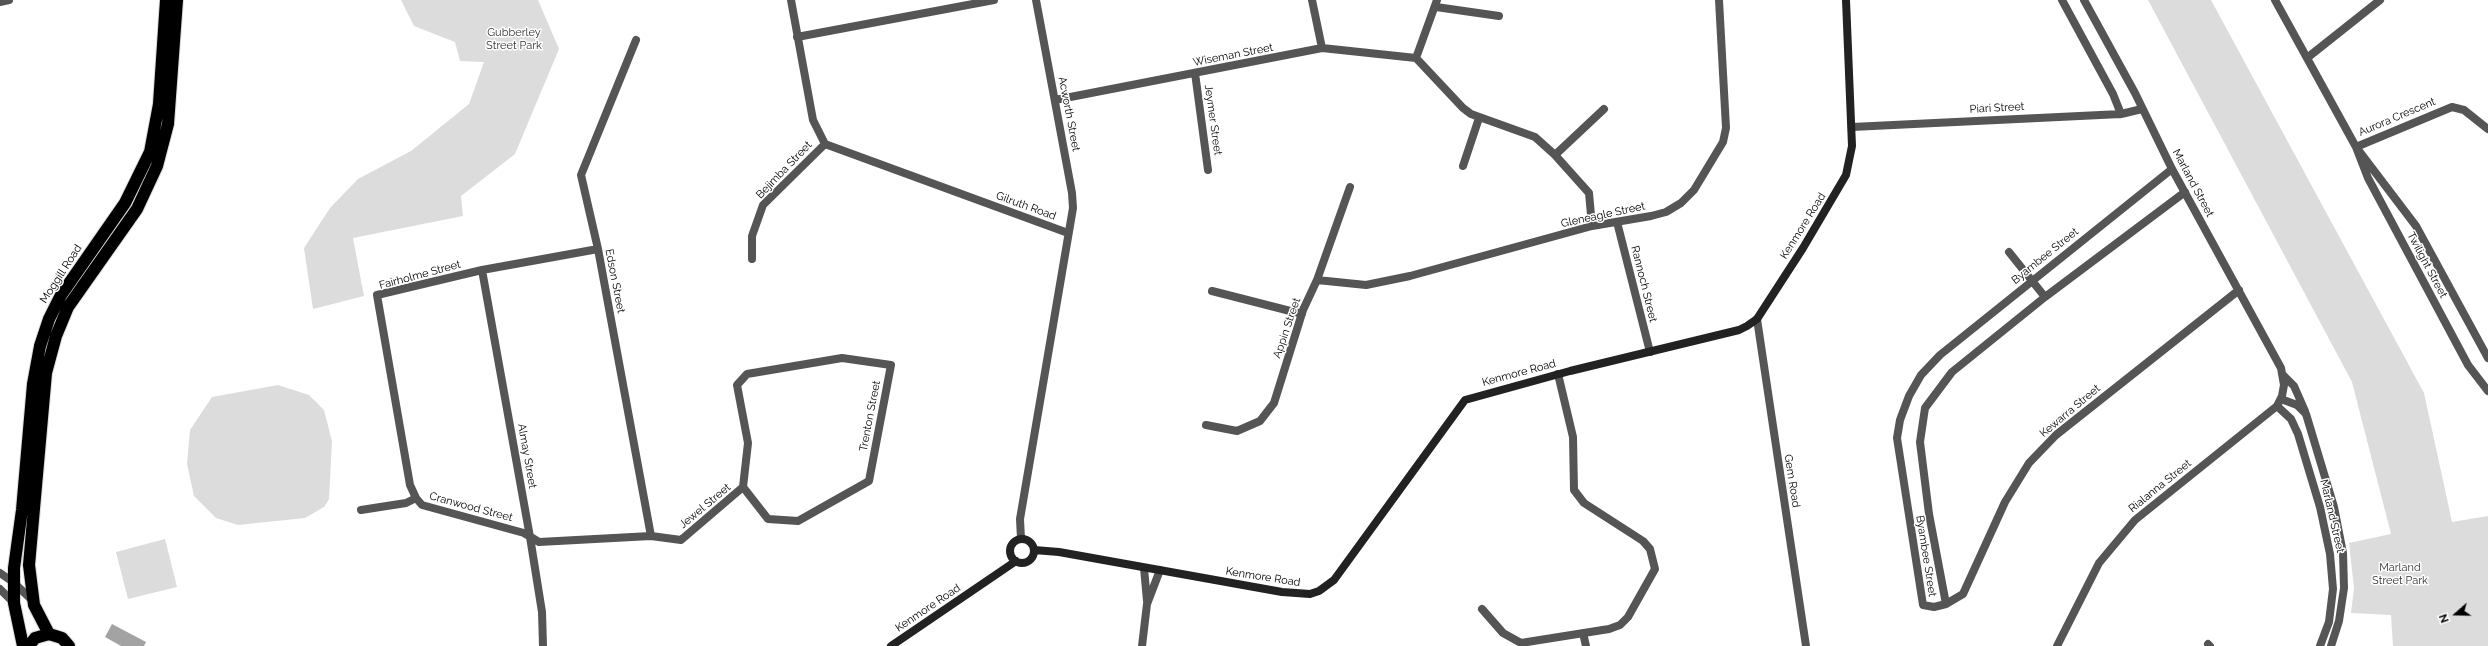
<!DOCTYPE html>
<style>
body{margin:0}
#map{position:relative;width:2488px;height:646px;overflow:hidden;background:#fff;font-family:Raleway,sans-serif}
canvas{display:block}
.north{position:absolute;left:2436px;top:594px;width:40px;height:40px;-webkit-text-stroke:3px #fff;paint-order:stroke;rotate:250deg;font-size:11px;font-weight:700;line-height:16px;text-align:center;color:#000}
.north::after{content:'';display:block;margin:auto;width:14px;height:18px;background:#000;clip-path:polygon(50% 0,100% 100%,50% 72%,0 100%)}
</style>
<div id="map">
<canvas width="2488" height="646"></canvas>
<div class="north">N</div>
</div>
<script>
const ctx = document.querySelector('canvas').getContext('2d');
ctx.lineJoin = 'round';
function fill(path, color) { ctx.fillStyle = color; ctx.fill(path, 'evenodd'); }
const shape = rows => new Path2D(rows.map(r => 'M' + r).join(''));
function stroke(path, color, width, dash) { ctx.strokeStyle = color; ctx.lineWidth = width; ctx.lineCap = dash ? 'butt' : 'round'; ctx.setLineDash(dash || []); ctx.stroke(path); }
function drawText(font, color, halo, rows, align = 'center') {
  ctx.font = font + ' Raleway,sans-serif'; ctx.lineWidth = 3; ctx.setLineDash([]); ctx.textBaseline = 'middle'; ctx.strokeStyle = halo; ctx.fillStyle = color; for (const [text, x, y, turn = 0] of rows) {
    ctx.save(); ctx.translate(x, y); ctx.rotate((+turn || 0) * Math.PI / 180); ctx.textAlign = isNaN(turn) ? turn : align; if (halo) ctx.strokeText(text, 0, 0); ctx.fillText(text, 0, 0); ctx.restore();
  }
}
fill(shape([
 [401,0,538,0,559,49,515,154,461,196,463,216,353,238,364,296,313,309,304,248,330,208,358,179,411,151,469,104,484,62,460,61,455,42,414,26],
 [2148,0,2211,0,2424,393,2452,522,2488,516,2488,646,2393,646,2391,615,2351,613,2354,588,2349,543,2391,534,2352,382],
 [278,385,309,395,324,410,332,441,329,499,324,507,305,518,238,525,216,518,194,496,187,464,190,430,212,397],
 [165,539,177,587,128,599,116,552]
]), '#dcdcdc');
fill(shape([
 [112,624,146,642,144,646,121,646,105,637]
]), '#a3a3a3');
const highway = shape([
 [49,634,34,605,29,565,46,373,56,336,68,307,137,209,157,166,168,124,177,0],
 [23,646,14,603,14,568,22,510,33,384,40,346,49,319,61,295,125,203,150,152,159,104,166,0],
 [29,646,35,638,49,634,62,638,69,646]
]);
stroke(highway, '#dbdbdb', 14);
stroke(shape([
 [791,0,813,120,825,144,1068,233],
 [1312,0,1322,48],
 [2062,0,2113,94,2121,114],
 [2275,0,2356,147,2368,178,2468,365,2488,391],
 [0,2,9,0],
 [1436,7,1499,16],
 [797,37,994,0],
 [636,40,581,175,598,249,651,536],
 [1416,58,1463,108,1471,114,1535,137,1555,155,1589,193,1592,226],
 [1416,58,1437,0],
 [2307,58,2380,0],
 [1195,73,1208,170],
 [1055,100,1322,48,1416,58],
 [1852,127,2121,114,2142,109],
 [2488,129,2464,110,2452,107,2356,147,2416,226,2488,358],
 [1555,155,1604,109],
 [1463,166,1479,118],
 [2172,169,1940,355,1921,375,1909,396,1900,420,1897,438,1923,605,1934,607,1946,604,1963,594,2005,502,2029,463,2056,435,2239,290],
 [1617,222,1650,352],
 [2009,252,2045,297],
 [752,259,752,236,763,205,825,144],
 [482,270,530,537,542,612,543,646],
 [1317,280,1366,285,1410,276,1592,226,1651,216,1666,212,1681,203,1694,190,1723,142,1726,128,1719,0],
 [1212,291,1302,314],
 [1757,319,1806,646],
 [2283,375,2294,386,2305,411],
 [2281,399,2297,405,2306,414,2334,507,2343,553,2344,588,2339,621,2331,646],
 [2277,406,2291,419,2298,434,2320,507,2330,554,2333,589,2329,622,2320,646],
 [1206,425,1237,431,1260,421,1274,403,1303,310,1317,280,1350,187],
 [416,498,410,485,377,295,482,270,598,249],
 [361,510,406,503,416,498,422,505,524,533,539,542,651,536,681,540,743,487,748,443,737,385,747,374,842,358,891,365,869,481,798,521,768,519,743,487],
 [1021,539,1020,519,1073,208,1072,193,1036,0],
 [1144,568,1147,601],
 [0,573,13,582,32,600],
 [0,589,14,603],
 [1946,604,1929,514,1920,442,1925,408,1952,372,2045,297,2185,192],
 [1482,609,1503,633,1521,643,1609,629,1620,625,1628,617,1655,569,1650,549,1643,541,1584,503,1574,490,1573,437,1558,374],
 [1583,633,1586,646],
 [2208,644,2210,646],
 [1142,646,1147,604,1160,570],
 [2057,646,2099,563,2135,520,2277,406,2282,396,2284,385,2281,368,2172,169,2135,93,2084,0]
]), '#555', 8);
stroke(shape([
 '1010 551a12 12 0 1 1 24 0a12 12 0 1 1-24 0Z',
 [1034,550,1059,552,1282,592,1310,594,1319,591,1334,580,1465,400,1570,371,1739,330,1747,326,1757,319,1803,248,1846,175,1852,146,1846,0],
 [891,646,1016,561]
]), '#222', 8);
stroke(highway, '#000', 12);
drawText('11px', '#333', '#fff', [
 ["Gubberley",514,33],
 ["Street Park",514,46],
 ["Marland",2400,568],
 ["Street Park",2400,581]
]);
drawText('11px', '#000', '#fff', [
 ["Wiseman Street",1233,55,-11],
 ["Piari Street",1997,108,-3],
 ["Acworth Street",1069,114,79],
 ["Aurora Crescent",2397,117,-23],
 ["Jeymer Street",1213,120,82],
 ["Bejimba Street",784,170,-46],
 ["Marland Street",2193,183,62],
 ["Gilruth Road",1026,206,20],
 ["Gleneagle Street",1603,215,-12],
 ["Kenmore Road",1803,226,-58],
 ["Byambee Street",2045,256,-39],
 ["Twilight Street",2427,265,62],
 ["Moggill Road",61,274,-57],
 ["Fairholme Street",420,275,-15],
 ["Edson Street",615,281,79],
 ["Rannoch Street",1644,284,76],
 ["Appin Street",1287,328,-71],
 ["Kenmore Road",1519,373,-15],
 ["Kewarra Street",2070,411,-40],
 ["Trenton Street",870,416,-79],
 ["Almay Street",527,456,80],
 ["Gem Road",1792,481,81],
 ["Rialanna Street",2160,486,-39],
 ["Jewel Street",705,506,-40],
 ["Cranwood Street",471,507,15],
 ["Marland Street",2332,516,77],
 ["Byambee Street",1926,556,81],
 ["Kenmore Road",1263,577,9],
 ["Kenmore Road",928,608,-34]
]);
</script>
